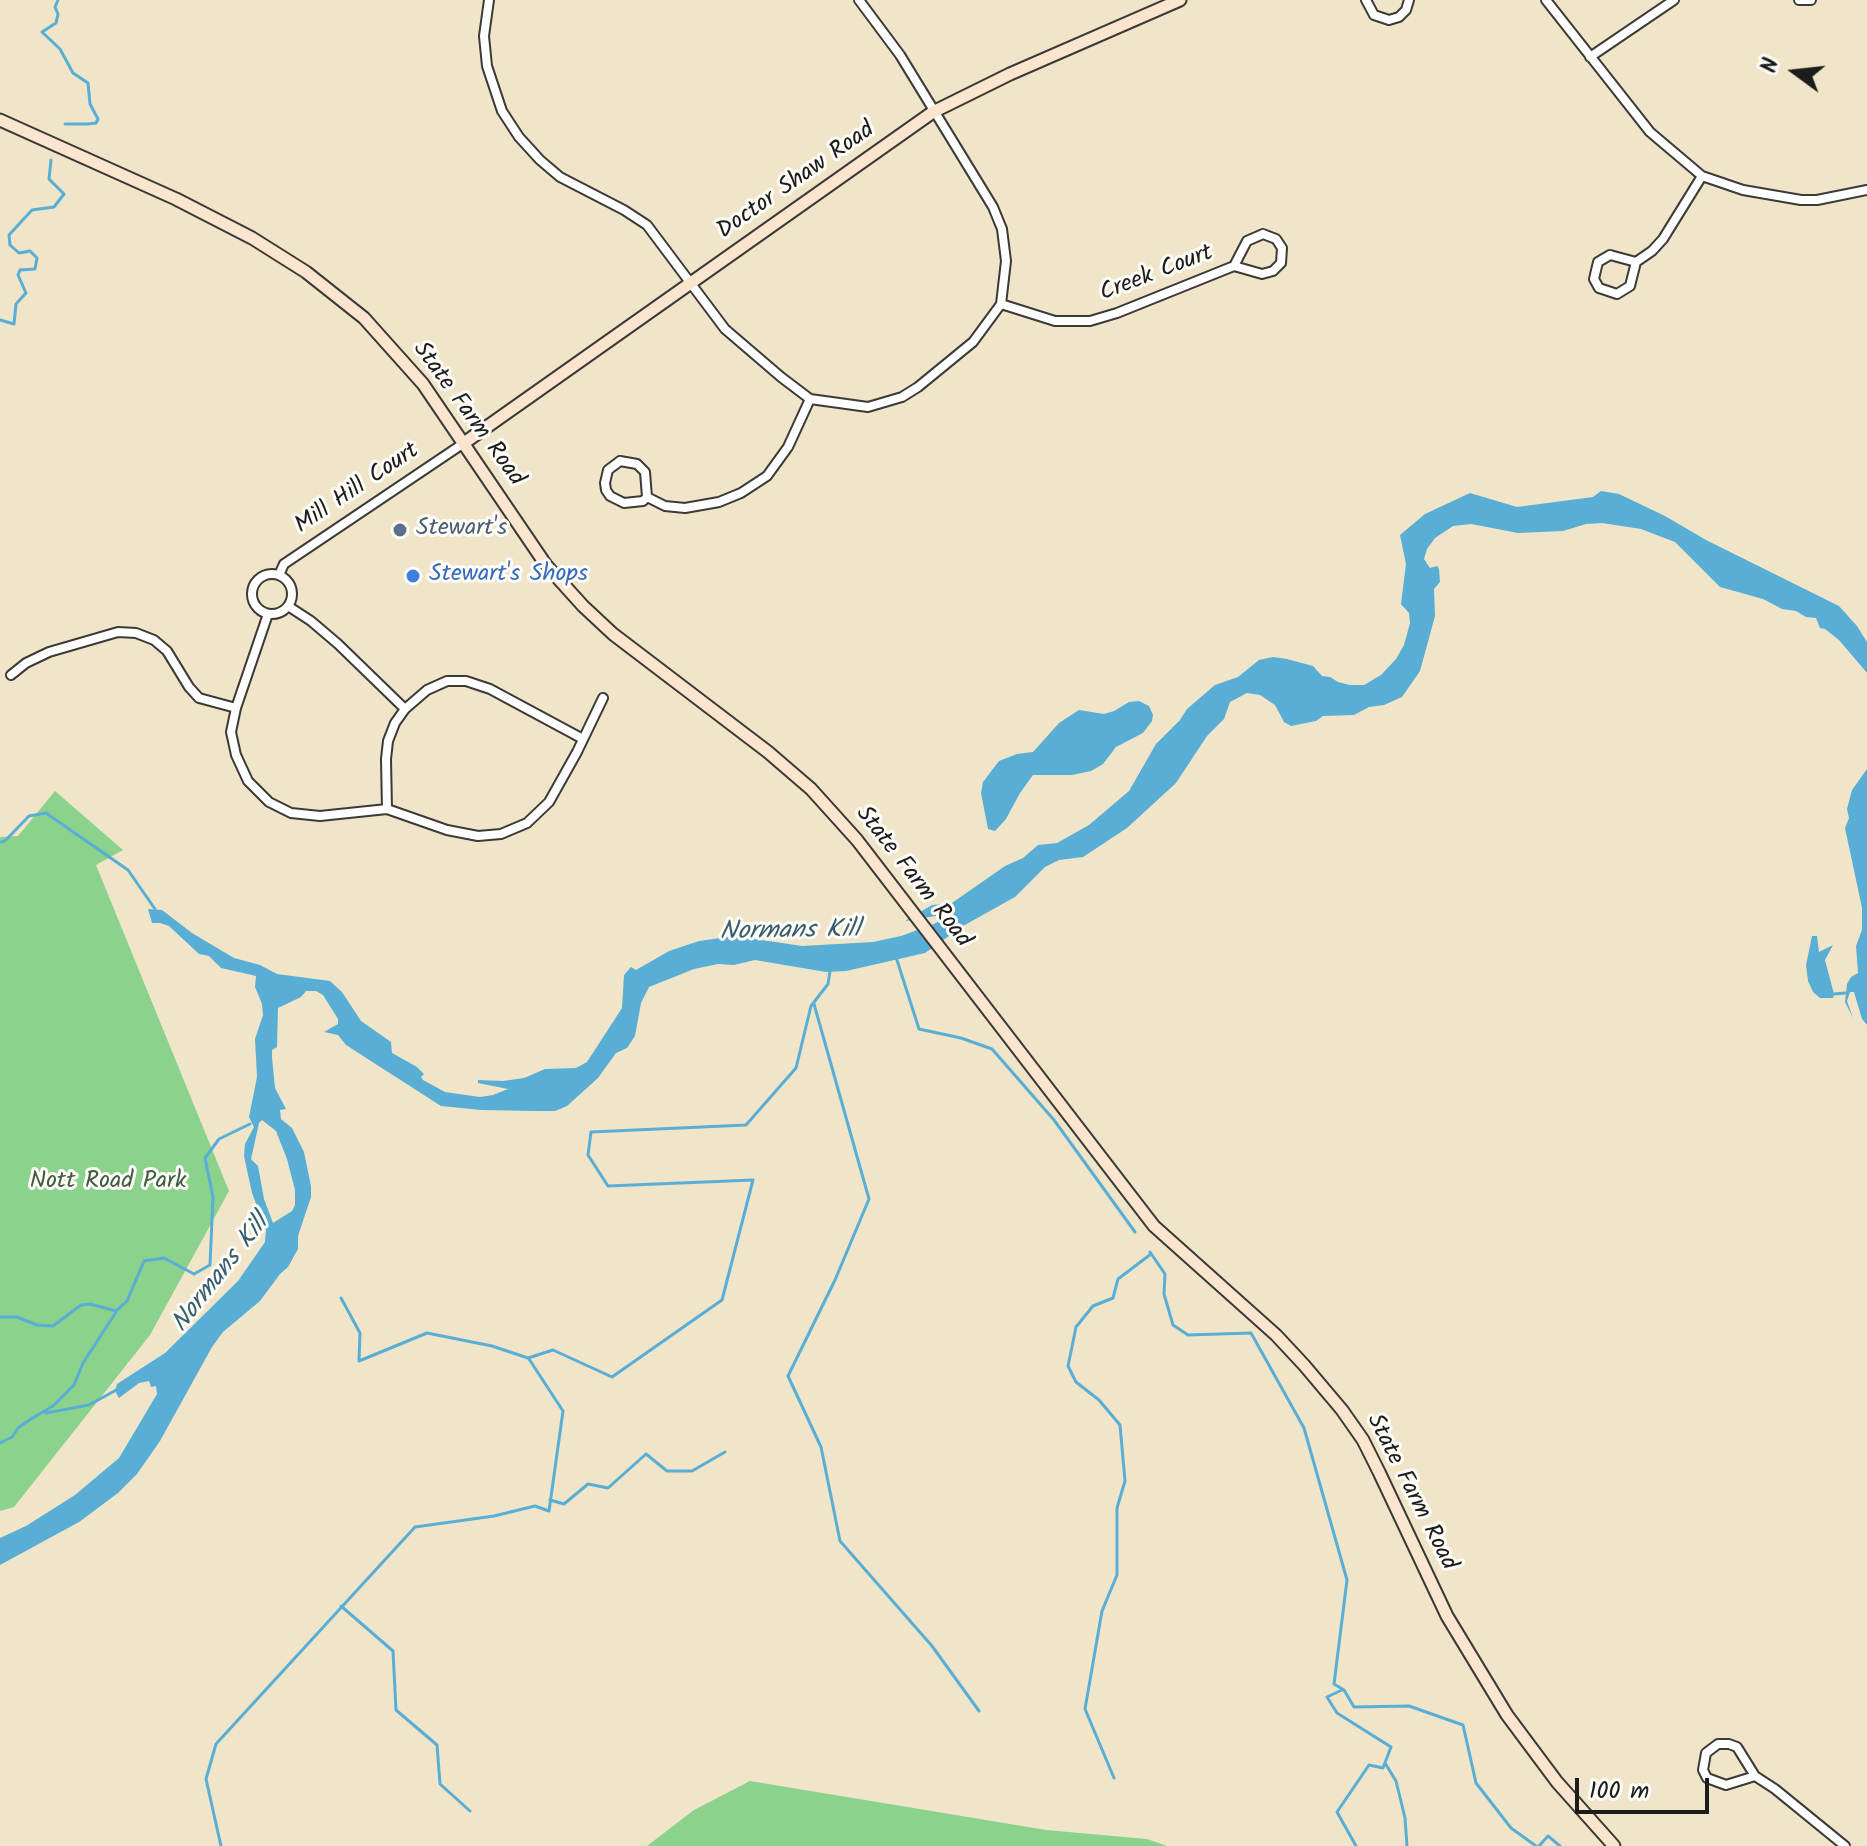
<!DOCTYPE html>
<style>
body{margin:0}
#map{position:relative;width:1867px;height:1846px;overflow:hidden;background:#f0e5c9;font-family:Kalam,sans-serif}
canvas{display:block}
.north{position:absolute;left:1755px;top:32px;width:80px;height:80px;-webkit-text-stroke:6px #fdfcf7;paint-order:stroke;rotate:285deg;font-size:22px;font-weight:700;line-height:32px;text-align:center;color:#1c1c1c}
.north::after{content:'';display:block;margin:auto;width:28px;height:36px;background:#1c1c1c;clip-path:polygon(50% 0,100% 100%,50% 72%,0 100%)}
.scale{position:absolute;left:1575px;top:1778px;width:134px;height:36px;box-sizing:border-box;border:4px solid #1c1c1c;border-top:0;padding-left:10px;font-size:24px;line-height:28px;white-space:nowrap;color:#1c1c1c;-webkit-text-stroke:6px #fdfcf7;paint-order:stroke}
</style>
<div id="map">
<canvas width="1867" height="1846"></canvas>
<div class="north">N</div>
<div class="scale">100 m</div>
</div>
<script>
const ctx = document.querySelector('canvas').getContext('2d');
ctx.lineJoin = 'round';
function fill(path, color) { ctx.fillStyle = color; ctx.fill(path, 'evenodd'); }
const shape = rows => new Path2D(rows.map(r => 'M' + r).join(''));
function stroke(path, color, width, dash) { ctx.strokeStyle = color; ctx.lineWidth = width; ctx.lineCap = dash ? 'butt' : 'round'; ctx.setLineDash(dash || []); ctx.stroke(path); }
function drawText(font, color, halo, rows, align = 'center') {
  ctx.font = font + ' Kalam,sans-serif'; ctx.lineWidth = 6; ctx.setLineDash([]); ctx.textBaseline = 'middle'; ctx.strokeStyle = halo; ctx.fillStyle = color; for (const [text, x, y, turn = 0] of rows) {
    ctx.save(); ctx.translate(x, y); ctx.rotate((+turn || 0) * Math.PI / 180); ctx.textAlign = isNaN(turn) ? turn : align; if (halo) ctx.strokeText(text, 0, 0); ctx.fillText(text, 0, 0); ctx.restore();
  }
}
fill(shape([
 [55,791,123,850,96,865,229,1191,150,1335,14,1507,0,1511,0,837,18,836],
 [750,1781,1046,1830,1147,1839,1167,1846,647,1846,694,1810]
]), '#8bd28d');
fill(shape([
 [1601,491,1619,494,1665,516,1706,540,1839,606,1857,626,1867,642,1867,673,1839,640,1825,629,1820,628,1816,618,1806,617,1796,611,1782,609,1763,599,1720,587,1675,542,1641,529,1602,523,1586,524,1563,531,1518,533,1471,524,1453,526,1435,538,1427,549,1424,559,1430,568,1437,566,1439,569,1440,582,1434,589,1435,616,1420,671,1402,697,1384,705,1369,707,1354,715,1323,716,1316,721,1291,726,1284,722,1275,705,1260,695,1247,693,1230,702,1224,719,1207,736,1176,783,1127,828,1083,857,1059,860,1045,867,1015,897,963,926,925,953,846,971,826,972,755,960,734,965,718,964,694,969,649,987,641,1003,635,1036,627,1048,616,1053,598,1078,567,1106,555,1111,535,1111,481,1110,441,1106,346,1045,338,1035,324,1032,338,1024,338,1019,323,995,316,991,306,991,301,997,278,1008,277,1047,272,1050,272,1057,275,1088,286,1109,280,1110,281,1119,292,1128,304,1152,311,1186,311,1197,298,1236,298,1249,288,1267,280,1274,260,1301,223,1332,212,1347,160,1441,137,1474,118,1493,79,1522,0,1565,0,1538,26,1526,75,1495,119,1458,157,1394,156,1386,151,1387,149,1381,139,1383,119,1398,115,1391,117,1384,165,1353,238,1281,265,1242,266,1230,252,1193,244,1156,245,1144,254,1127,249,1117,257,1077,255,1039,263,1015,262,1004,255,987,256,976,221,968,209,956,199,954,169,926,160,923,152,923,148,909,162,910,192,933,234,958,260,965,277,974,330,981,342,992,361,1021,391,1042,392,1053,417,1067,424,1074,421,1077,423,1080,445,1092,480,1097,493,1095,508,1089,478,1083,478,1080,503,1081,524,1078,545,1069,576,1068,587,1062,622,1008,624,975,631,967,636,970,669,951,699,941,735,936,802,946,873,942,901,936,934,924,942,919,942,915,905,921,932,905,952,903,1005,866,1023,858,1038,845,1057,843,1089,825,1129,791,1156,744,1180,720,1187,709,1215,685,1238,677,1259,660,1273,657,1287,659,1313,666,1322,676,1330,677,1338,682,1350,685,1364,685,1381,675,1396,659,1404,645,1410,623,1409,613,1401,604,1406,564,1400,535,1425,514,1470,493,1517,507,1593,497],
 [262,1120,276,1131,287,1159,295,1190,295,1205,292,1211,273,1223,264,1199,258,1166,251,1159,259,1123],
 [1139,701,1149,706,1153,715,1152,721,1143,733,1116,747,1103,764,1091,771,1072,775,1033,775,1020,793,1006,819,995,831,988,829,981,793,983,782,999,761,1017,754,1033,752,1059,723,1079,710,1104,714,1114,711,1129,702],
 [1867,769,1867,1025,1862,1019,1854,992,1850,992,1847,1001,1853,1018,1845,1002,1847,984,1851,977,1858,973,1856,946,1862,930,1862,908,1845,828,1849,818,1847,809,1852,790],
 [1812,936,1817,936,1819,952,1833,945,1825,960,1834,994,1833,998,1820,998,1813,992,1808,981,1806,965]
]), '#59aed5');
stroke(shape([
 [58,0,55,7,58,14,56,23,42,32,60,49,73,73,88,83,90,104,98,119,96,123,88,124,65,124],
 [0,320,14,324,16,304,26,293,18,275,20,270,35,269,37,258,30,251,19,253,10,245,9,235,32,210,54,207,64,194,49,179,51,160],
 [0,842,5,841,29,816,46,813,128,870,155,909],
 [896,957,919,1029,961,1038,992,1049,1054,1120,1135,1232],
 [1834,994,1846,993],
 [814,1004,869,1199,835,1280,788,1376,821,1447,840,1541,932,1646,979,1711],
 [1150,1252,1165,1274,1164,1294,1173,1325,1188,1335,1251,1333,1304,1428,1347,1580,1334,1684,1344,1690,1354,1707,1409,1706,1463,1725,1476,1783,1511,1828,1536,1846],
 [341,1298,360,1333,359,1361,427,1333,492,1346,528,1358,553,1350,612,1377,722,1300,753,1180,608,1186,588,1155,591,1132,746,1125,796,1068,811,1006,828,984,830,971],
 [0,1317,17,1317,37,1325,53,1326,81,1305,90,1304,116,1311,127,1301,144,1261,164,1258,194,1274,210,1265,213,1197,205,1158,219,1139,250,1124],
 [46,1413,89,1405,118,1389],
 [0,1443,12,1437,18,1428,31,1419,53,1406,74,1385,83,1363,116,1312],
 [550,1500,564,1504,588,1484,608,1488,646,1454,667,1471,692,1471,725,1452],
 [341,1606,393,1651,396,1710,437,1745,440,1784,470,1811],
 [1342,1690,1327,1697,1337,1713,1391,1747,1383,1768,1369,1765,1337,1812,1356,1846],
 [1385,1763,1396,1781,1405,1818,1407,1846],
 [1114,1778,1085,1709,1102,1611,1117,1575,1117,1508,1125,1481,1120,1425,1099,1400,1076,1382,1068,1366,1076,1327,1093,1306,1113,1298,1118,1279,1151,1254],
 [221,1846,206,1779,216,1744,415,1527,494,1516,535,1506,549,1511,563,1411,529,1359],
 [1539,1846,1548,1836,1560,1846]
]), '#59aed5', 3);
const street = shape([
 [489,0,484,36,487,66,502,111,519,137,540,160,560,177,624,210,647,225,725,329,781,377,810,399,868,407,902,397,918,387,973,342,1001,304,1006,261,1002,229,993,207,900,55,859,0],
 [1366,0,1374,15,1389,20,1399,17,1406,10,1409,0],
 [1546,0,1650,132,1702,176,1743,190,1801,200,1817,200,1867,190],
 [1799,0,1811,0],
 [1590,57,1674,0],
 [1263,234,1276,239,1282,248,1281,263,1273,271,1262,274,1234,266,1247,241,1263,234],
 [1610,255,1636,262,1630,286,1617,294,1599,288,1594,279,1598,262,1610,255],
 [1636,262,1652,251,1663,239,1702,176],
 [1001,304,1055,321,1090,321,1117,313,1234,266],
 [620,461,637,464,645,472,647,497,643,501,624,503,610,496,606,490,605,483,608,470,620,461],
 [647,497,665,506,685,508,719,502,741,493,767,476,788,447,810,399],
 '252 594a20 20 0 1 1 40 0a20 20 0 1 1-40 0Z',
 [279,575,284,564,464,443],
 [288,606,311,621,338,644,405,709],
 [268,614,236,708,231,732,236,755,248,781,269,802,291,813,320,816,387,809],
 [11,675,26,663,49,652,118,632,136,633,154,640,167,651,189,687,199,698,236,708],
 [583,739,490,689,466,681,447,681,427,690,405,709,395,723,388,741,386,759,387,809,447,830,478,836,501,834,527,823,549,802,577,752,603,698],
 [1755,1776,1726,1785,1707,1778,1703,1770,1706,1753,1718,1744,1729,1744,1737,1747,1755,1776,1775,1789,1845,1846]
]);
const secondary = shape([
 [0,120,176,199,252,238,306,272,364,318,423,384,546,565,583,606,613,634,768,752,811,789,857,840,1154,1226,1276,1335,1304,1365,1342,1410,1363,1440,1379,1472,1447,1616,1507,1715,1557,1782,1614,1846],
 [464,443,933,112,1010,74,1180,0]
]);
stroke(street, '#3c3a36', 12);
stroke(secondary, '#3c3a36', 15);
stroke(street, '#fff', 8);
stroke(secondary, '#fce5cf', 11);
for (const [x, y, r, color] of [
 [400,530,8,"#5c6f8a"],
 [413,576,8,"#3f7fe0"]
]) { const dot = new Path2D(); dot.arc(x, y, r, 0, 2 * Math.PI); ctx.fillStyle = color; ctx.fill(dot); stroke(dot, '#fdfcf7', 3); }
drawText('24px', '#1c1c1c', '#fdfcf7', [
 ["Doctor Shaw Road",797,182,-35],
 ["Creek Court",1157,275,-21],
 ["State Farm Road",467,415,54],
 ["Mill Hill Court",358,490,-34],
 ["State Farm Road",912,878,52],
 ["State Farm Road",1410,1493,63]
]);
drawText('24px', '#4e5e75', '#fdfcf7', [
 ["Stewart's",416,530]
], 'left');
drawText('24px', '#366cbe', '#fdfcf7', [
 ["Stewart's Shops",429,576]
], 'left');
drawText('24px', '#435c44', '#fdfcf7', [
 ["Nott Road Park",108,1183]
]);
drawText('italic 26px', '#375e6f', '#fdfcf7', [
 ["Normans Kill",790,933,-1],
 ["Normans Kill",222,1275,-52]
]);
</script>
